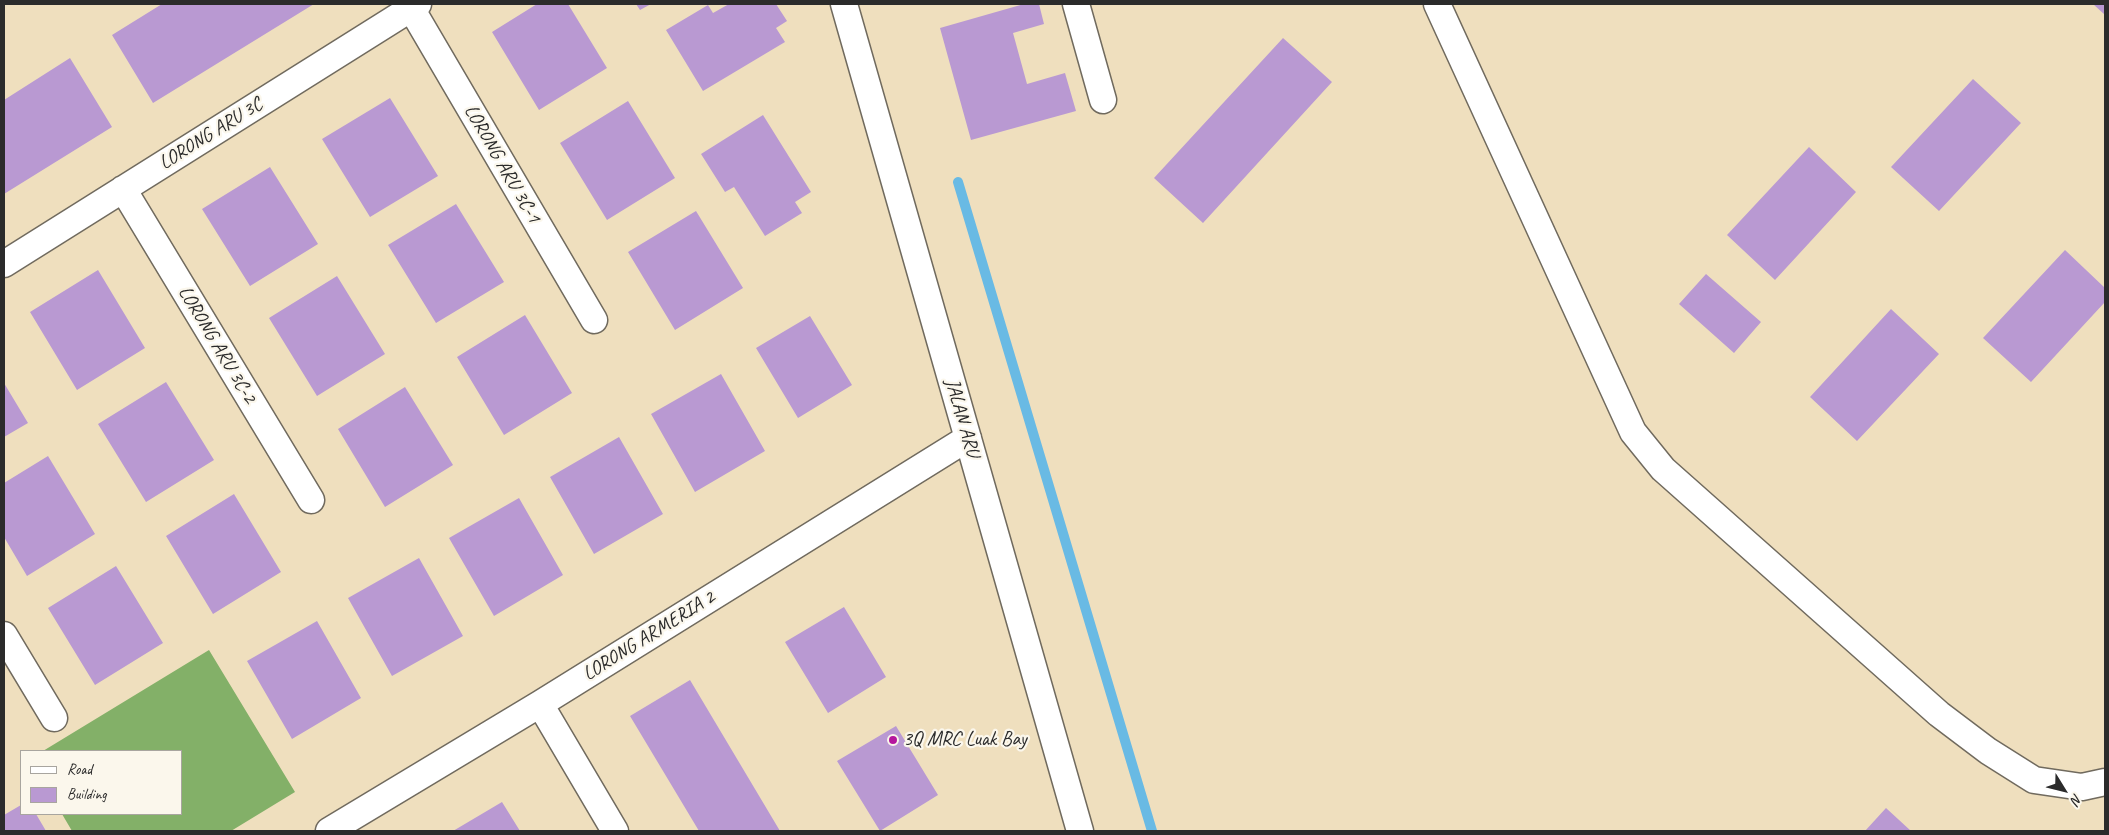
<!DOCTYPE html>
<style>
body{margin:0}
#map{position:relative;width:2109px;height:835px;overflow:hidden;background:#efdfbe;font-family:Caveat,sans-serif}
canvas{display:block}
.frame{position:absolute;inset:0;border:5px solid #2b2b2b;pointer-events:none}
.legend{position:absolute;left:20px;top:750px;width:162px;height:65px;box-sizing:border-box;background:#fbf7ec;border:1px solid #a8a59f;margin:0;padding:6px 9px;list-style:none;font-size:15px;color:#2b2b2b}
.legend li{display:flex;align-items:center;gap:10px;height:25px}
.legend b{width:25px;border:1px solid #a8a59f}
.north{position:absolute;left:2039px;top:765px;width:50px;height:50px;-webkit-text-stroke:4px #fbf7ec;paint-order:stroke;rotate:126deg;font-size:14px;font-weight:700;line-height:20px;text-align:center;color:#2b2b2b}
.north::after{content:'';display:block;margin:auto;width:18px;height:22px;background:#2b2b2b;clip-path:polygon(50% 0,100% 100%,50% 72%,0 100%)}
</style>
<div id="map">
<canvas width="2109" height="835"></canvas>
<div class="frame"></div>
<ul class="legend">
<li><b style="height:6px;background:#fff"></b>Road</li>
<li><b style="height:14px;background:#b999d2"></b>Building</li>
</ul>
<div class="north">N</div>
</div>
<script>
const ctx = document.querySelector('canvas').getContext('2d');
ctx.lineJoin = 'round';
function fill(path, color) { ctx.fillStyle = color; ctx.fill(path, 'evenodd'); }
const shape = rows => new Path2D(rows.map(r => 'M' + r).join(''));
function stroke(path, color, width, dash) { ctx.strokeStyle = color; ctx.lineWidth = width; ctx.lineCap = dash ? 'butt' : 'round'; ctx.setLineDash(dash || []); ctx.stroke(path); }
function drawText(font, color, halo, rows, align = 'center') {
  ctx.font = font + ' Caveat,sans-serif'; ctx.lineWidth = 4.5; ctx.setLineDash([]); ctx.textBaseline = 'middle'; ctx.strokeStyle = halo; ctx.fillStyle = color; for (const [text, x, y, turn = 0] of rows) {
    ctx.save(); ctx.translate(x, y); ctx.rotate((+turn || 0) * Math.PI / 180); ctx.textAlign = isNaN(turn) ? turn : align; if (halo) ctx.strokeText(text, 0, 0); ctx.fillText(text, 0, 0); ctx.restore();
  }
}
fill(shape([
 [209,650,295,792,231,831,72,831,62,814,181,814,181,751,43,751]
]), '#83b068');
stroke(shape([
 [958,182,1152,831]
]), '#69bae4', 10);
fill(shape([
 [162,4,314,4,153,103,112,35],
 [537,4,568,4,607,68,539,110,492,32],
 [636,4,651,4,640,10],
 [729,4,776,4,787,21,776,28,785,42,703,91,666,30,708,5,713,13],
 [1024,4,1039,4,1044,24,1013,33,1027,84,1065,73,1076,111,971,140,940,28],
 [2093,4,2105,4,2105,15],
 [1283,38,1332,82,1203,223,1154,178],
 [70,58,112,127,4,194,4,100],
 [1973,79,2021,123,1939,211,1891,167],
 [390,98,438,176,370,217,322,139],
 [628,101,675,178,607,220,560,143],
 [763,115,811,192,795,202,802,213,765,236,734,187,725,192,701,154],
 [1809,147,1856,192,1775,280,1727,235],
 [270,167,318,244,250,286,202,209],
 [456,204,504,282,436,323,388,245],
 [696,211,743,288,675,330,628,252],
 [2065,250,2105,288,2105,302,2031,382,1983,338],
 [98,270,145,348,77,390,30,312],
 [1706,274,1761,322,1734,353,1679,304],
 [337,276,385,354,317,396,269,318],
 [1891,309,1939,354,1857,441,1810,397],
 [525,315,572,393,504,435,457,357],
 [810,316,852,385,798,418,756,348],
 [721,374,765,451,695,492,651,414],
 [166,382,214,460,146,502,98,424],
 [4,383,28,423,4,437],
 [405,387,453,465,385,507,338,429],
 [619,437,663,514,594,554,550,477],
 [48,456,95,534,27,576,4,537,4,483],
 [234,494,281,572,213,614,166,536],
 [519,498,563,575,494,616,449,538],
 [419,558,463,636,392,676,348,598],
 [116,566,163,643,95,685,48,608],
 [844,607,886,677,828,713,785,642],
 [317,621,361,698,292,739,247,661],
 [690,680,780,831,699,831,630,716],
 [896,726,938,795,880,831,837,761],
 [502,802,520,831,453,831],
 [21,805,21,814,36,814,46,831,4,831,4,815],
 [1886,808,1911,831,1865,831]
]), '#b999d2');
const minor = shape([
 [844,4,1080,831],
 [1076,4,1103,100],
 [1437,4,1633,432,1663,469,1939,714,1988,751,2034,780,2082,787,2105,782],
 [411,8,594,320],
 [123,189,311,500],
 [4,264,418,4],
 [4,635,54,718],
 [540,704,615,831],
 [329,831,540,704,968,438]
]);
stroke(minor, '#706a5e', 29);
stroke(minor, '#fff', 26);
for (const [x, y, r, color] of [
 [893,740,5,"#b5179e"]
]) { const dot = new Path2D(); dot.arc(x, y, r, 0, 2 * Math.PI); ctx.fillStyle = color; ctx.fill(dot); stroke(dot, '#fbf7ec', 2); }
drawText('20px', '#2b2b2b', '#fbf7ec', [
 ["LORONG ARU 3C",211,134,-32],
 ["LORONG ARU 3C-1",502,164,60],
 ["LORONG ARU 3C-2",217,345,59],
 ["JALAN ARU",962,418,74],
 ["LORONG ARMERIA 2",649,636,-32]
]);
drawText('20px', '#2b2b2b', '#fbf7ec', [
 ["3Q MRC Luak Bay",903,740]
], 'left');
</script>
